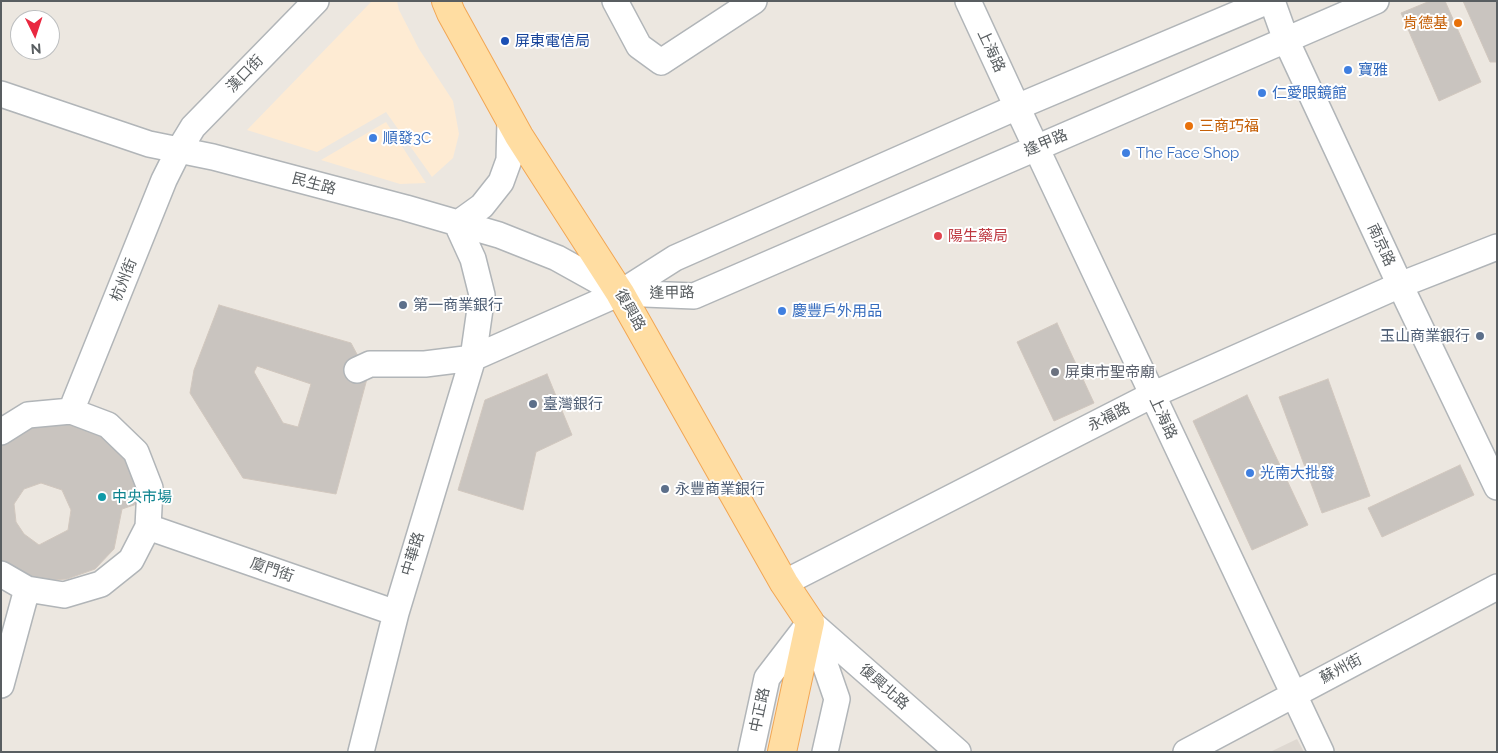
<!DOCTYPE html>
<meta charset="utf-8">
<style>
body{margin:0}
#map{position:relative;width:1498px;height:753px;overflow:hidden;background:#ece7e0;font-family:Raleway,sans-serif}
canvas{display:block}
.frame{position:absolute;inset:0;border:2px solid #595e61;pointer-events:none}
.north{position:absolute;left:10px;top:10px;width:50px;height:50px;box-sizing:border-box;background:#fff;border:1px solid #bdbfc0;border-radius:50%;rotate:176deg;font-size:14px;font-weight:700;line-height:20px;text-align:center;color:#595e61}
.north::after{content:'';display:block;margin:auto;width:18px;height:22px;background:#e92840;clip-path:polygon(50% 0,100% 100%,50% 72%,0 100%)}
</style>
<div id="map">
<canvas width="1498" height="753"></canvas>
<div class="frame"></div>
<div class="north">N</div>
</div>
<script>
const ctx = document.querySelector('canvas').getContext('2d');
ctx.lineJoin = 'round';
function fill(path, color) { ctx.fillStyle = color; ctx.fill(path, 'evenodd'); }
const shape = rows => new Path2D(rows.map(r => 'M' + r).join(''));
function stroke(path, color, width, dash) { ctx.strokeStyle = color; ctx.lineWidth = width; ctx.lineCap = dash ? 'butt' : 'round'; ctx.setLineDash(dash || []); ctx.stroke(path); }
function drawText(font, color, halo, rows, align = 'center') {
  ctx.font = font + ' Raleway,"Noto Sans TC",sans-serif'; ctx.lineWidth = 4; ctx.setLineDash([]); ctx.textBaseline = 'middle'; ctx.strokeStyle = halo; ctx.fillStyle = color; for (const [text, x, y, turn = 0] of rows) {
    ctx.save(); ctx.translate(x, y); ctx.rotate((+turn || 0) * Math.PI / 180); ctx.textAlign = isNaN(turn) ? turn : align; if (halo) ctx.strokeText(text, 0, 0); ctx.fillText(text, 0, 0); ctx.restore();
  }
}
fill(shape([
 [372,1,397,1,399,10,419,49,453,101,459,134,453,158,432,177,386,112,317,152,247,130],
 [386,122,426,183,400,184,321,160]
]), '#feebd3');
fill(shape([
 [1297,739,1304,752,1270,752]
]), '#ded8d1');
const building = shape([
 [1430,1,1445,1,1481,82,1439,101,1401,13,1430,1],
 [1463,1,1497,1,1497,62,1490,62,1463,1],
 [219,305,351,343,368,375,336,494,243,478,190,393,194,370,219,305],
 [257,366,311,384,298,427,283,423,254,372,257,366],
 [1057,323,1094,403,1054,421,1017,342,1057,323],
 [547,374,572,435,536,452,523,510,458,490,485,400,547,374],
 [1328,379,1370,496,1322,513,1279,397,1328,379],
 [1247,395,1308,525,1252,550,1193,421,1247,395],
 [25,423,95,423,122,451,137,477,140,503,122,509,114,549,95,569,67,579,36,581,1,565,1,436,25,423],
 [41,483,62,490,71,510,68,530,39,545,24,534,16,522,14,504,24,489,41,483],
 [1460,465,1474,495,1382,537,1368,508,1460,465]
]);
fill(building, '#c9c4bf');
stroke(building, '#d1c7be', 1);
const minor = shape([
 [615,1,639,46,661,62,754,1],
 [968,1,1017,107,1321,752],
 [1272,1,1286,40,1400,285,1497,487],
 [1,94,149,144,213,157,406,208,499,235,557,258,620,293,694,296,1376,1],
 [457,224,482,206,501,182,509,160,510,121],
 [357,370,370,364,425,364,473,358,620,293,675,258,1017,107,1268,1],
 [71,411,164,180,179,150,193,127,316,1],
 [1,432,28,415,71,411,108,425,136,452,150,488,148,527,131,560,101,584,64,595,27,589,1,574],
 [148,527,396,613],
 [784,583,1152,395,1400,285,1497,247],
 [810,622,958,752],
 [811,624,837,699,825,752],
 [1,685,27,589],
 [361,752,396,613,473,358,482,295,473,259,457,224],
 [751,752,767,678,810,622],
 [1186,752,1497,587]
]);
const major = shape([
 [446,1,451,13,519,136,620,293,784,583,810,622,782,752]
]);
stroke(minor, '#b1b5b8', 28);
stroke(major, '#f2a653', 30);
stroke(minor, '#fff', 25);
stroke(major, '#ffdda2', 28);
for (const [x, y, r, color] of [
 [1458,23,5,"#e8710a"],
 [505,41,5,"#1a4fb4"],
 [1348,70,5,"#3f7fe0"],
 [1262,93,5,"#3f7fe0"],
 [1189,126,5,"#e8710a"],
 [373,138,5,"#3f7fe0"],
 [1126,153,5,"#3f7fe0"],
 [938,236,5,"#e0444e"],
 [403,305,5,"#5c6f8a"],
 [782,311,5,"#3f7fe0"],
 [1480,336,5,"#5c6f8a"],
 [1055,372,5,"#6b7280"],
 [533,404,5,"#5c6f8a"],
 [1250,473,5,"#3f7fe0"],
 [665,489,5,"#5c6f8a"],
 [102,497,5,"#0f9aa8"]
]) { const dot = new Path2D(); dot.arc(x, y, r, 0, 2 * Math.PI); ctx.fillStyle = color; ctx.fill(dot); stroke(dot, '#fff', 2); }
drawText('15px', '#c56008', '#fff', [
 ["肯德基",1448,23],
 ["三商巧福",1199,126,"left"]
], 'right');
drawText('15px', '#164399', '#fff', [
 ["屏東電信局",515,41]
], 'left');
drawText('15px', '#595e61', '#fff', [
 ["上海路",991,51,65],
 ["漢口街",245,74,-46],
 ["逢甲路",1046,143,-23],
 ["民生路",314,184,15],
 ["南京路",1381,245,65],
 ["杭州街",124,280,-68],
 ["逢甲路",672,293,-1],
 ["復興路",630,310,60],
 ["永福路",1109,417,-27],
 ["上海路",1163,418,65],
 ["中華路",413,554,-73],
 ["廈門街",272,570,19],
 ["蘇州街",1341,669,-28],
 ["復興北路",884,687,41],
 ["中正路",760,710,-78]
]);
drawText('15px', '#366cbe', '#fff', [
 ["寶雅",1358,70],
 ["仁愛眼鏡館",1272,93],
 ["順發3C",383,138],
 ["The Face Shop",1136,153],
 ["慶豐戶外用品",792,311],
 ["光南大批發",1260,473]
], 'left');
drawText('15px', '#be3a42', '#fff', [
 ["陽生藥局",948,236]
], 'left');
drawText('15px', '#4e5e75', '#fff', [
 ["第一商業銀行",413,305],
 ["玉山商業銀行",1470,336,"right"],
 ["臺灣銀行",543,404],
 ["永豐商業銀行",675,489]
], 'left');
drawText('15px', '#5b616d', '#fff', [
 ["屏東市聖帝廟",1065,372]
], 'left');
drawText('15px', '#0d838f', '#fff', [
 ["中央市場",112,497]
], 'left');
</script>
